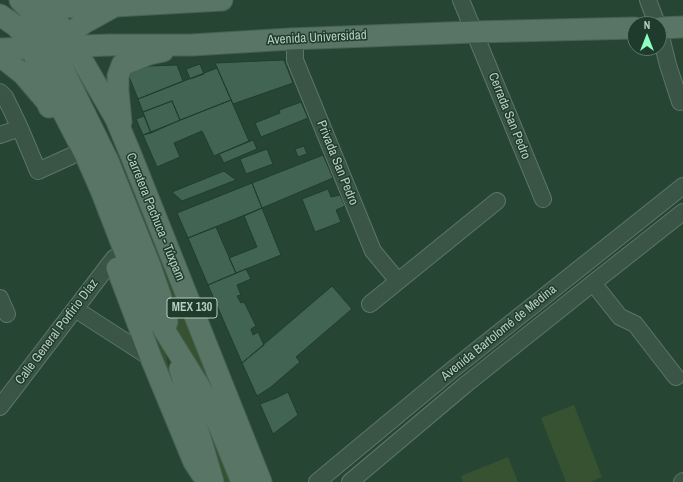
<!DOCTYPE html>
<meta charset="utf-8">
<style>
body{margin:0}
#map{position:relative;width:683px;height:482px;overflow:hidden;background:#264633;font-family:"Archivo Narrow",sans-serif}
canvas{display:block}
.north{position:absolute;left:627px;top:16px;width:40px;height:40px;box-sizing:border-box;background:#1f3b2b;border:1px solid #5c7668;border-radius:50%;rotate:0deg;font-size:11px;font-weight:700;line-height:16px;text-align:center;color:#b8cec3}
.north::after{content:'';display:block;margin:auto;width:14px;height:18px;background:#8dffc2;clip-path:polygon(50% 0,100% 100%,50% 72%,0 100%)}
</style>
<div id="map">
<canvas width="683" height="482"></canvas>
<div class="north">N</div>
</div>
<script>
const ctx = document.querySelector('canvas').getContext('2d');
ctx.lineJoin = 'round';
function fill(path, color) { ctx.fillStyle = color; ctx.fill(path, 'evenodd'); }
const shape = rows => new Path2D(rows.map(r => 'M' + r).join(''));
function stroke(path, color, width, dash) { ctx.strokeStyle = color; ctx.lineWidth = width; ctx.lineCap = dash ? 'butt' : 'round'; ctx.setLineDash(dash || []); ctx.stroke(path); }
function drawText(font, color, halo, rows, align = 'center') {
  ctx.font = font + ' "Archivo Narrow",sans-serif'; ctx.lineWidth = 3; ctx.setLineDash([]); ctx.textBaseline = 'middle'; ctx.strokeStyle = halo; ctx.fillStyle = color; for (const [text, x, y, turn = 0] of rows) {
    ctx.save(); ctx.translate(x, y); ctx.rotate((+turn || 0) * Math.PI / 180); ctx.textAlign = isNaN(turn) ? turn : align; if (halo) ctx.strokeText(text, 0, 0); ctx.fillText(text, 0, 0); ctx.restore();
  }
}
fill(shape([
 [153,243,216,397,180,343,162,273,151,244],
 [129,284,164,345,175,399],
 [574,405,602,477,590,482,566,482,541,418],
 [207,422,232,482,225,482,204,427],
 [508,457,518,482,463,482,461,476]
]), '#375230');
const building = shape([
 [284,60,293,83,233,104,215,63,284,60],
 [200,64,204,74,190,79,186,69,200,64],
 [177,65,183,81,138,99,125,67,177,65],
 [217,68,231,100,180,120,172,101,143,112,138,99,217,68],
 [231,100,249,141,214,156,202,131,174,143,180,157,157,167,143,135,231,100],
 [172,101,180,120,151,133,143,112,172,101],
 [301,102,308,118,261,137,255,123,280,113,279,110,301,102],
 [144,116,151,133,143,135,136,119,144,116],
 [253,140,257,149,224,163,219,154,253,140],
 [304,146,307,154,298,157,295,149,304,146],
 [267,149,273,164,246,174,240,159,267,149],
 [323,155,333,178,262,208,252,183,323,155],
 [224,171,236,180,182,201,172,192,224,171],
 [252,183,262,208,188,238,177,213,252,183],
 [328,189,331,197,340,195,345,206,336,210,341,222,315,232,302,199,328,189],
 [262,208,281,255,236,273,229,258,257,247,244,216,262,208],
 [216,227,236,273,208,285,188,238,216,227],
 [246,269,251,279,237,285,241,295,237,296,241,303,244,302,256,326,251,329,253,335,258,332,264,345,242,363,208,285,246,269],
 [332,286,352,309,296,357,300,362,271,387,257,396,242,363,332,286],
 [288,392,298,415,273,434,260,404,276,398,288,392]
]);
fill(building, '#416552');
stroke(building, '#213d2d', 1);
const minor = shape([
 [461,0,543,199],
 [648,0,657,24],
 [659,29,668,65,680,102],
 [290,39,295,50,295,60,373,251,398,281],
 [0,92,5,97,20,128],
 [0,135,20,128,38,171,71,156],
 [593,283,620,317,635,324,676,377],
 [0,298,7,314],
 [370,304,497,201],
 [75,309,151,358],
 [0,407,114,258],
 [317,482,452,370,683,186],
 [350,482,465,385,593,283,683,212],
 [682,482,683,481]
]);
const major = shape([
 [20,0,29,9,52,47,108,161,150,266,161,298,167,322],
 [41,0,48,8,74,46,116,119,131,155,261,482],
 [37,8,68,7,115,6,222,0],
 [0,15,16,26,25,36,33,48,35,58,86,156,101,190,132,270,148,304,199,386,216,418,242,482],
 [659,28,683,27],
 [55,44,84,23,113,7],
 [0,49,110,45,192,45,290,39,474,32,635,28],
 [0,56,23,74,47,102,49,107],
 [121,122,118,91,118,76,122,65,149,54,163,51],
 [117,268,151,358,194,462,202,474],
 [180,369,213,482]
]);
stroke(minor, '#5c7567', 18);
stroke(major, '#476153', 23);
stroke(minor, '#3a5546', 16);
stroke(major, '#597565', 21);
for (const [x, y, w] of [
 [192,308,50]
]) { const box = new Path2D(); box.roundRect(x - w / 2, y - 10, w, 20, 3); ctx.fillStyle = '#1f3b2b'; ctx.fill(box); stroke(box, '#b8cec3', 1); }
drawText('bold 12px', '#b8cec3', null, [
 ["MEX 130",192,308]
]);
drawText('13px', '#b8cec3', '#1f3b2b', [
 ["Avenida Universidad",317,38,-3],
 ["Cerrada San Pedro",509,116,68],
 ["Privada San Pedro",337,163,68],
 ["Carretera Pachuca - Túxpam",155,217,68],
 ["Calle General Porfirio Díaz",57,332,-53],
 ["Avenida Bartolomé de Medina",499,333,-39]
]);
</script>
